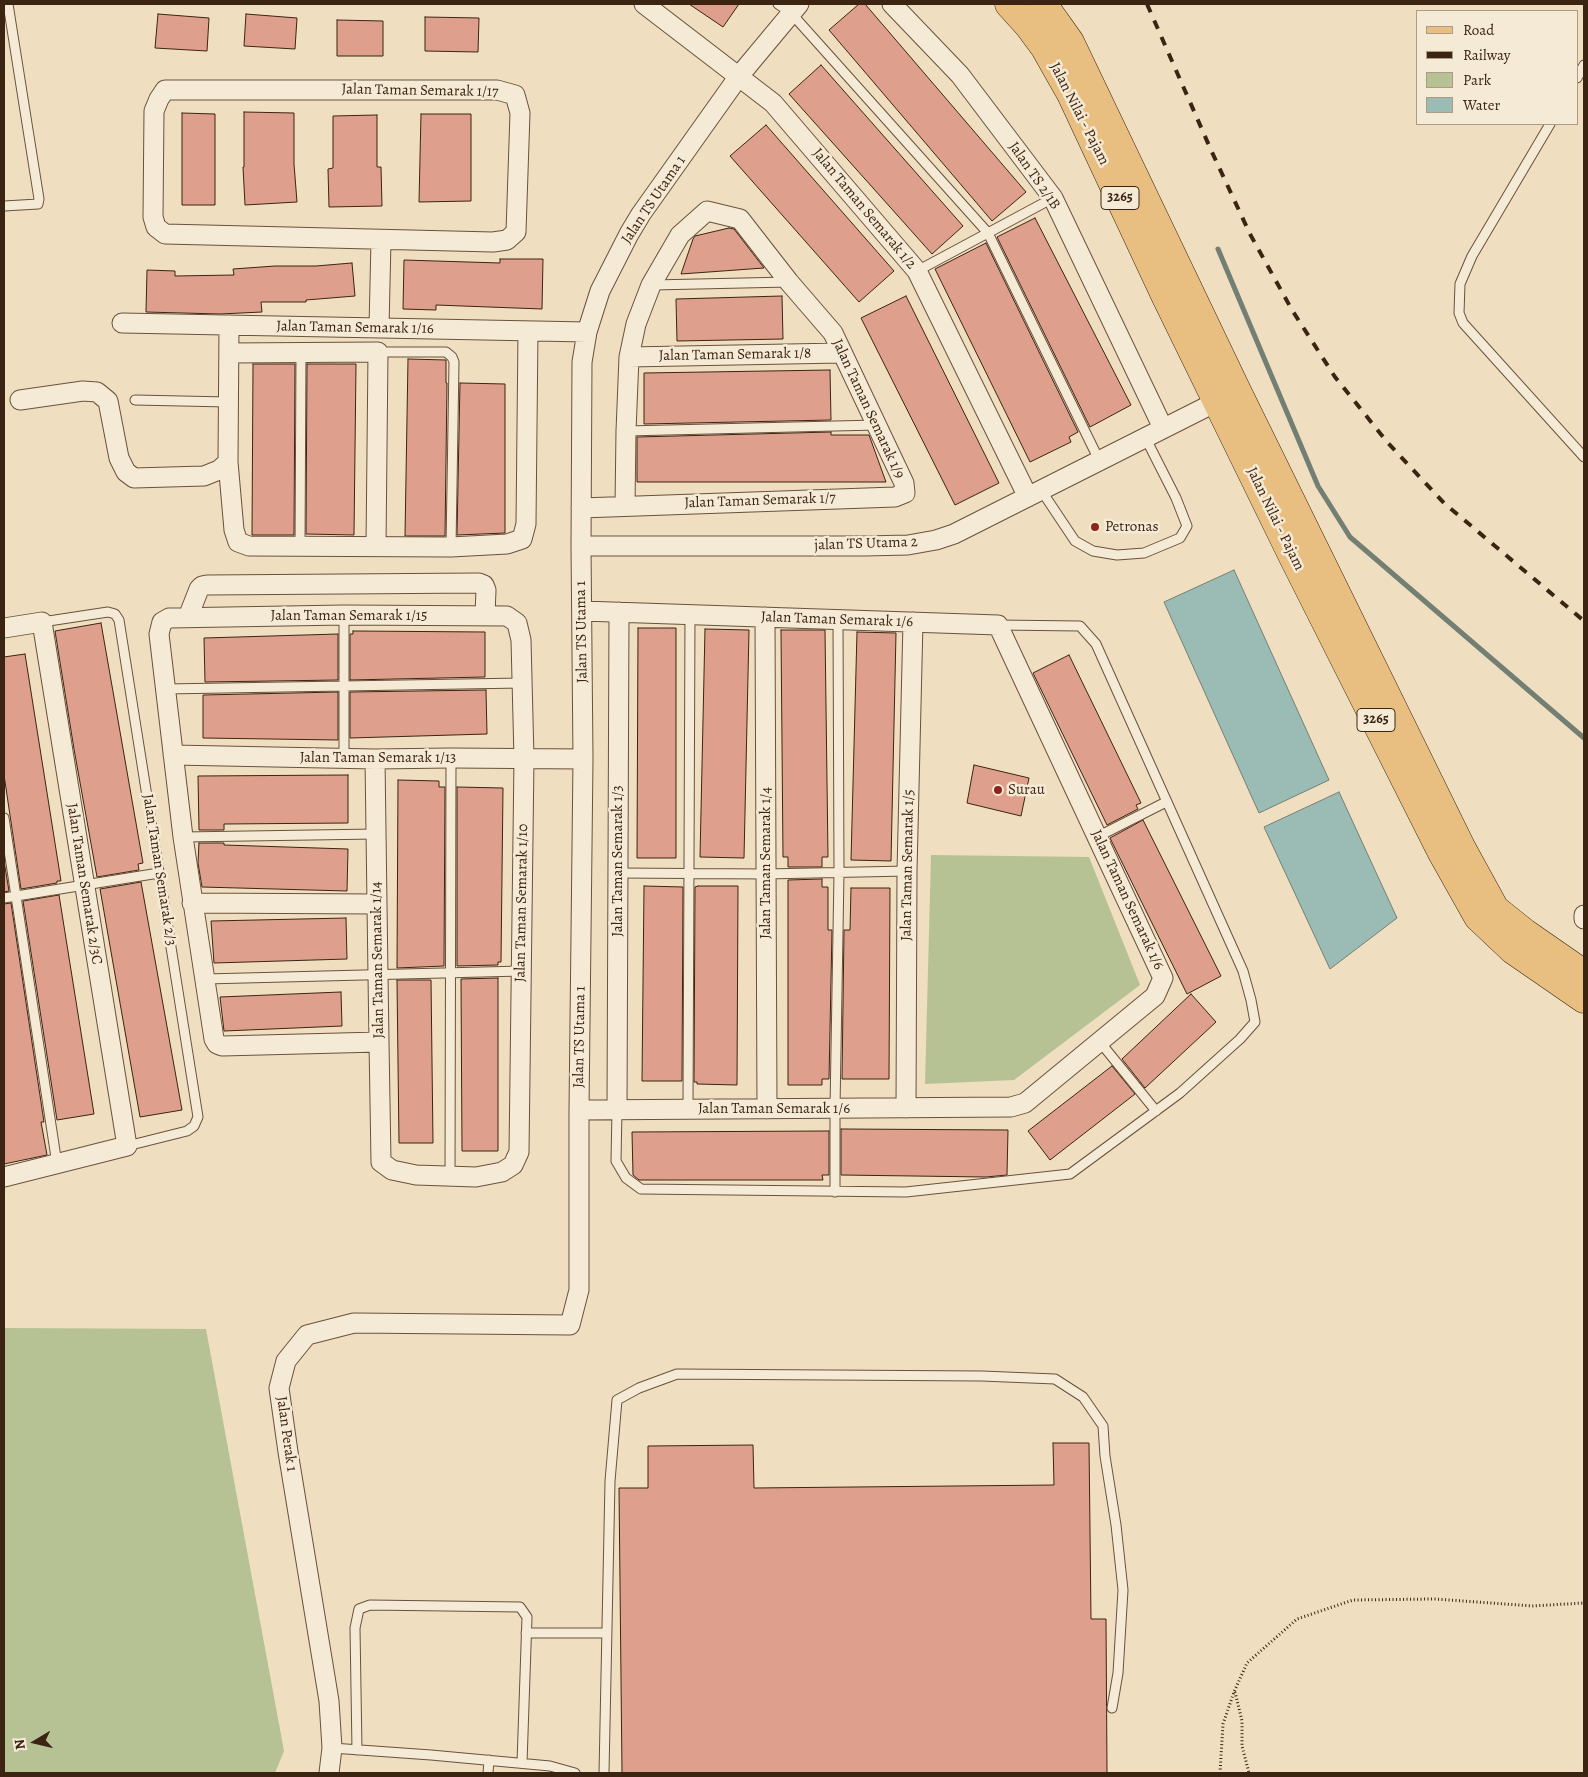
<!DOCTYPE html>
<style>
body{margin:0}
#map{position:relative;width:1588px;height:1777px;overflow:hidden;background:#efdebf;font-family:Alegreya,serif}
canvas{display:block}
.frame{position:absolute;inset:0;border:5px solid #3c2412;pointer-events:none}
.legend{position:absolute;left:1416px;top:10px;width:162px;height:115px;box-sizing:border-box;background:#f5ead5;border:1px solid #ab9b87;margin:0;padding:6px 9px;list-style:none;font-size:15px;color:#3c2412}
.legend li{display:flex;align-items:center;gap:10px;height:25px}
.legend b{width:25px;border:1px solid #ab9b87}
.north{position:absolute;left:10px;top:1717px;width:50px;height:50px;-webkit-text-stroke:4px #f5ead5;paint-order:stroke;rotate:261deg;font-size:14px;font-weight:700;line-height:20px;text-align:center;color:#3c2412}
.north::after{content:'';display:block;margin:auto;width:18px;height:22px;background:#3c2412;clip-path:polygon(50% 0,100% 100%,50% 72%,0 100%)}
</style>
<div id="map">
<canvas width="1588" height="1777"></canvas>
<div class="frame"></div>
<ul class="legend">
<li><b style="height:6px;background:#e8bf80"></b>Road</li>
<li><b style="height:6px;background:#3c2412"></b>Railway</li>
<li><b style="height:14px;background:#b6c294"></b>Park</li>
<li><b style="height:14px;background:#9abcb5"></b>Water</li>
</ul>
<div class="north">N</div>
</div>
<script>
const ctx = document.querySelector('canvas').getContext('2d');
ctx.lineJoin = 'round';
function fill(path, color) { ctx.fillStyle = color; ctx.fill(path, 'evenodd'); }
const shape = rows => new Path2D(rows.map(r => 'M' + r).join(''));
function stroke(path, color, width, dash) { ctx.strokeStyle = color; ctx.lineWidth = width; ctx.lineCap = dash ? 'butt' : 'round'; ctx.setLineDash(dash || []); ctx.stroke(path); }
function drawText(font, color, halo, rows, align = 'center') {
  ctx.font = font + ' Alegreya,serif'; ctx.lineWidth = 5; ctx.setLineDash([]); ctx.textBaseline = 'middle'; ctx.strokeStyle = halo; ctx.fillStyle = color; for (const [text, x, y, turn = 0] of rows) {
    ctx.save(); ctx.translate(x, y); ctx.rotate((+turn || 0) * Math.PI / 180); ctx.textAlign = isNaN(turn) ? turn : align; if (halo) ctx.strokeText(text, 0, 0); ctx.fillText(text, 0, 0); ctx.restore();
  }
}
fill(shape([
 [931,855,1089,857,1140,985,1014,1080,925,1084],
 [4,1328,206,1329,284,1751,275,1773,4,1773]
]), '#b6c294');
const water = shape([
 [1234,570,1329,780,1259,813,1164,602,1234,570],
 [1339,792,1397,918,1330,969,1264,827,1339,792]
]);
fill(water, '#9abcb5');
stroke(water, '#747f74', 1);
stroke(shape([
 [1218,249,1318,486,1350,537,1584,738]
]), '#747f74', 5);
const building = shape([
 [689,4,739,4,723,27,689,4],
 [859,4,865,4,1026,192,992,221,829,30,859,4],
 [158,14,209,18,207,51,155,48,158,14],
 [246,14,297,18,295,49,244,46,246,14],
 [425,17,479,18,478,52,425,51,425,17],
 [337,20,383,21,383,56,337,56,337,20],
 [821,65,963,226,932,254,789,94,821,65],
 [244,112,294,113,294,164,297,202,245,205,243,167,244,167,244,112],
 [182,113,215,114,215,205,182,205,182,113],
 [421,114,471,114,471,201,419,202,421,114],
 [377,115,377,167,381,167,382,206,329,207,328,169,333,168,333,116,377,115],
 [766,125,894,271,859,302,730,156,766,125],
 [1035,218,1131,405,1090,427,997,237,1035,218],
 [729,228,734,229,764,268,681,274,693,239,695,236,729,228],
 [986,243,1078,432,1069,437,1071,442,1030,462,935,269,986,243],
 [500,259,543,259,542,309,436,305,436,310,403,309,404,260,500,263,500,259],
 [352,263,355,296,306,300,306,302,261,302,262,312,220,314,146,312,147,270,175,271,175,276,234,275,233,269,275,266,316,266,352,263],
 [782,296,783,339,677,341,676,299,782,296],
 [906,296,999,483,955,505,861,318,906,296],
 [408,359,446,360,446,383,447,383,445,536,405,536,408,359],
 [253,364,295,364,294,535,252,535,253,364],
 [307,364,356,364,354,535,306,534,307,364],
 [830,370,831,420,644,424,644,373,830,370],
 [460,383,505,384,505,533,457,535,460,383],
 [831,432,831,435,869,435,886,482,637,482,637,437,831,432],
 [101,623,143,863,138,864,139,870,97,877,74,749,55,631,101,623],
 [638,628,676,628,676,858,637,858,638,628],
 [705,629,749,630,744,858,700,857,705,629],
 [781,630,825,630,828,857,822,857,822,867,788,867,788,857,783,857,781,630],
 [353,631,485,632,485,677,350,680,350,634,353,634,353,631],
 [857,632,896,633,891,861,851,860,857,632],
 [338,634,338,680,205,682,204,638,338,634],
 [25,654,61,881,57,881,57,883,21,889,4,775,4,657,25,654],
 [1069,655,1141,803,1136,805,1138,809,1107,825,1033,673,1069,655],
 [486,690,487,734,350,738,350,692,486,690],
 [338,692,338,740,203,738,203,695,338,692],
 [974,765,1029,778,1021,816,967,803,974,765],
 [348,775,348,823,224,824,224,830,199,830,198,776,348,775],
 [398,780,439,781,439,787,445,787,444,966,397,968,398,780],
 [457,787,503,788,501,962,498,962,498,965,457,966,457,787],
 [1143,820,1221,976,1187,994,1110,838,1143,820],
 [199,843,224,843,224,845,348,849,347,891,202,887,198,863,199,843],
 [4,861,9,891,4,892,4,861],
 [822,879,822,887,828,887,828,930,832,930,829,1079,822,1079,822,1085,788,1085,788,880,822,879],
 [141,882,182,1110,140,1117,100,889,141,882],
 [644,886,683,887,682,1081,642,1081,644,886],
 [698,886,738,886,737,1085,697,1084,697,1082,694,1082,695,887,698,886],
 [851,888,890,888,889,1079,842,1079,844,930,850,930,851,888],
 [59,895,94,1114,57,1120,23,901,59,895],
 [11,903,44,1122,41,1122,47,1155,4,1164,4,904,11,903],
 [346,918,347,959,214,963,211,921,346,918],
 [498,978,498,1151,462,1151,461,979,498,978],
 [397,980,431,980,433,1143,399,1143,397,980],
 [341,992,342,1026,224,1031,220,997,341,992],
 [1191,994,1216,1022,1145,1088,1122,1059,1191,994],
 [1112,1066,1135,1094,1050,1160,1028,1131,1112,1066],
 [841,1129,1008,1130,1007,1175,986,1177,841,1175,841,1129],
 [829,1131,829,1175,822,1175,823,1180,639,1180,633,1175,632,1132,829,1131],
 [1053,1443,1089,1443,1091,1619,1106,1619,1107,1773,622,1773,619,1488,648,1488,648,1446,753,1445,754,1488,1054,1485,1053,1443]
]);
fill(building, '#df9f8d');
stroke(building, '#3c2412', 1);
const lane = shape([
 [778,4,791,13,988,233,1099,460],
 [1577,78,1584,65],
 [1550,124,1472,256,1460,284,1459,313,1463,323,1584,457],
 [4,206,38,204,39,199,8,4],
 [917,271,1053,198],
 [652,285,789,282],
 [378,352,446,352,452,357,454,362,451,547],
 [135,400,228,402],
 [626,431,877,425],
 [1041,490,1075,541,1093,551,1117,555,1144,553,1180,538,1187,526,1176,498,1145,437],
 [300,547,301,353],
 [344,615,344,758],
 [42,622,108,612,115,614,119,620,198,1117,194,1126,187,1131,127,1146],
 [165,689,522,683],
 [4,818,57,1164],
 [183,837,376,834],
 [1097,837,1166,802],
 [618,873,766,874,907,871],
 [4,898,159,873],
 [205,979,522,971],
 [1100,1042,1156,1111],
 [688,1109,690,615],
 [617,1110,616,1161,626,1178,641,1189,906,1192,1070,1174,1180,1093,1240,1039,1255,1022,1251,1000,1243,971,1096,644,1080,626,998,625],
 [450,1176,451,758],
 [835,1192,835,1108,839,873,838,620],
 [526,1633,607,1633],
 [332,1748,431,1755,550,1766,575,1773],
 [357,1750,355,1628,359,1609,370,1605,520,1607,527,1617,522,1763],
 [488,1773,489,1760],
 [604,1773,610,1481,617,1400,639,1388,677,1374,982,1376,1055,1379,1083,1397,1103,1426,1105,1456,1116,1525,1123,1590,1118,1673,1112,1708]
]);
const street = shape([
 [644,4,773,103,917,271,1028,497],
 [892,4,960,75,1053,198,1163,428],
 [165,90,497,90,515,95,520,113,516,232,507,240,493,242,165,234,156,227,153,217,154,111,159,99,165,90],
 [122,323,587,332],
 [379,328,381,240],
 [229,353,378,352,376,546],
 [629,357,841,353],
 [20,400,83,391,97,392,108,401,119,458,126,472,134,478,204,476,219,470,228,462,229,325],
 [228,462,234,530,238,542,249,546,451,547,507,544,522,539,526,524,528,331],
 [581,508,895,497,905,493,904,483,833,333,789,282,740,219,707,211,680,235,651,285,636,324,629,357,626,431,625,506],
 [581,546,865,546,908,545,936,540,954,534,1228,396],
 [188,617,199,589,202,586,207,585,479,583,484,585,486,590,485,615],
 [765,617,767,1109],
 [4,628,42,622,127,1146,4,1177],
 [173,755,375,759,451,758,583,759],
 [375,759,377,904,378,976,379,1042,381,1162,392,1170,416,1175,476,1177,502,1172,513,1165,519,1152,524,758,521,640,517,623,507,616,344,615,169,618,162,622,159,634,183,837,214,1039,217,1044,222,1046,379,1042],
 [192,903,377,904],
 [1584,915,1584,919],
 [906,1108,907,871,913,622],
 [579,1110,1011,1107,1025,1103,1155,996,1163,978,998,625,582,611],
 [617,1110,619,612],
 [329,1773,332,1748,329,1701,288,1452,279,1388,286,1361,307,1335,354,1323,570,1325,579,1290,579,1110,583,759,581,546,582,362,587,332,600,291,629,234,641,214,739,76,799,4]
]);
const primary = shape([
 [1009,4,1028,25,1045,48,1071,94,1165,295,1294,559,1442,853,1478,917,1513,950,1584,999],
 [1043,4,1070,42,1237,391,1461,847,1495,909,1525,933,1584,974]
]);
stroke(lane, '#69523d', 11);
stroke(street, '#69523d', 21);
stroke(primary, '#3c2412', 29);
stroke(shape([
 [1235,1692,1242,1721,1242,1746,1249,1773],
 [1220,1773,1223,1724,1234,1692,1247,1663,1297,1619,1353,1600,1434,1599,1532,1606,1584,1603]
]), '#3c2412', 3, [1, 2.5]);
stroke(lane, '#f5ead5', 9);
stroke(street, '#f5ead5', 19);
stroke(primary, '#e8bf80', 28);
stroke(shape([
 [1147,4,1211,150,1250,234,1292,310,1335,377,1388,443,1444,503,1584,621]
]), '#3c2412', 4, [9, 9]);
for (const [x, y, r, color] of [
 [1095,527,5,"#8f2418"],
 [998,790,5,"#8f2418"]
]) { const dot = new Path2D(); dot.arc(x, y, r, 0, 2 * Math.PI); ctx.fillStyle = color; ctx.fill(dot); stroke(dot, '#f5ead5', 2); }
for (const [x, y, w] of [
 [1120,198,38],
 [1376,720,38]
]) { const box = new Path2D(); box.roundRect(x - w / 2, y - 11.5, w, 23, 4); ctx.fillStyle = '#f5ead5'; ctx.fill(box); stroke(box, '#3c2412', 1); }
drawText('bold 14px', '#3c2412', null, [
 ["3265",1120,198],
 ["3265",1376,720]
]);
drawText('15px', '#3c2412', '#f5ead5', [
 ["Jalan Taman Semarak 1/17",420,91,1],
 ["Jalan Nilai - Pajam",1079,114,63],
 ["Jalan TS 2/1B",1034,176,55],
 ["Jalan TS Utama 1",654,200,-56],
 ["Jalan Taman Semarak 1/2",864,209,50],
 ["Jalan Taman Semarak 1/16",355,328,1],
 ["Jalan Taman Semarak 1/8",735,355,-1],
 ["Jalan Taman Semarak 1/9",868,409,65],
 ["Jalan Taman Semarak 1/7",760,501,-2],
 ["Jalan Nilai - Pajam",1275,519,64],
 ["jalan TS Utama 2",866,544,-2],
 ["Jalan Taman Semarak 1/15",349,616],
 ["Jalan Taman Semarak 1/6",837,620,2],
 ["Jalan TS Utama 1",582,632,-91],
 ["Jalan Taman Semarak 1/13",378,758],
 ["Jalan Taman Semarak 1/3",618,861,-90],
 ["Jalan Taman Semarak 1/4",766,863,-90],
 ["Jalan Taman Semarak 1/5",908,865,-89],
 ["Jalan Taman Semarak 2/3",159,870,81],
 ["Jalan Taman Semarak 2/3C",84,884,81],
 ["Jalan Taman Semarak 1/6",1127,900,65],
 ["Jalan Taman Semarak 1/10",522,903,-89],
 ["Jalan Taman Semarak 1/14",378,960,-91],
 ["Jalan TS Utama 1",580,1037,-89],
 ["Jalan Taman Semarak 1/6",774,1109],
 ["Jalan Perak 1",286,1434,82]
]);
drawText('15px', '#3c2412', '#f5ead5', [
 ["Petronas",1105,527],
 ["Surau",1008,790]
], 'left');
</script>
